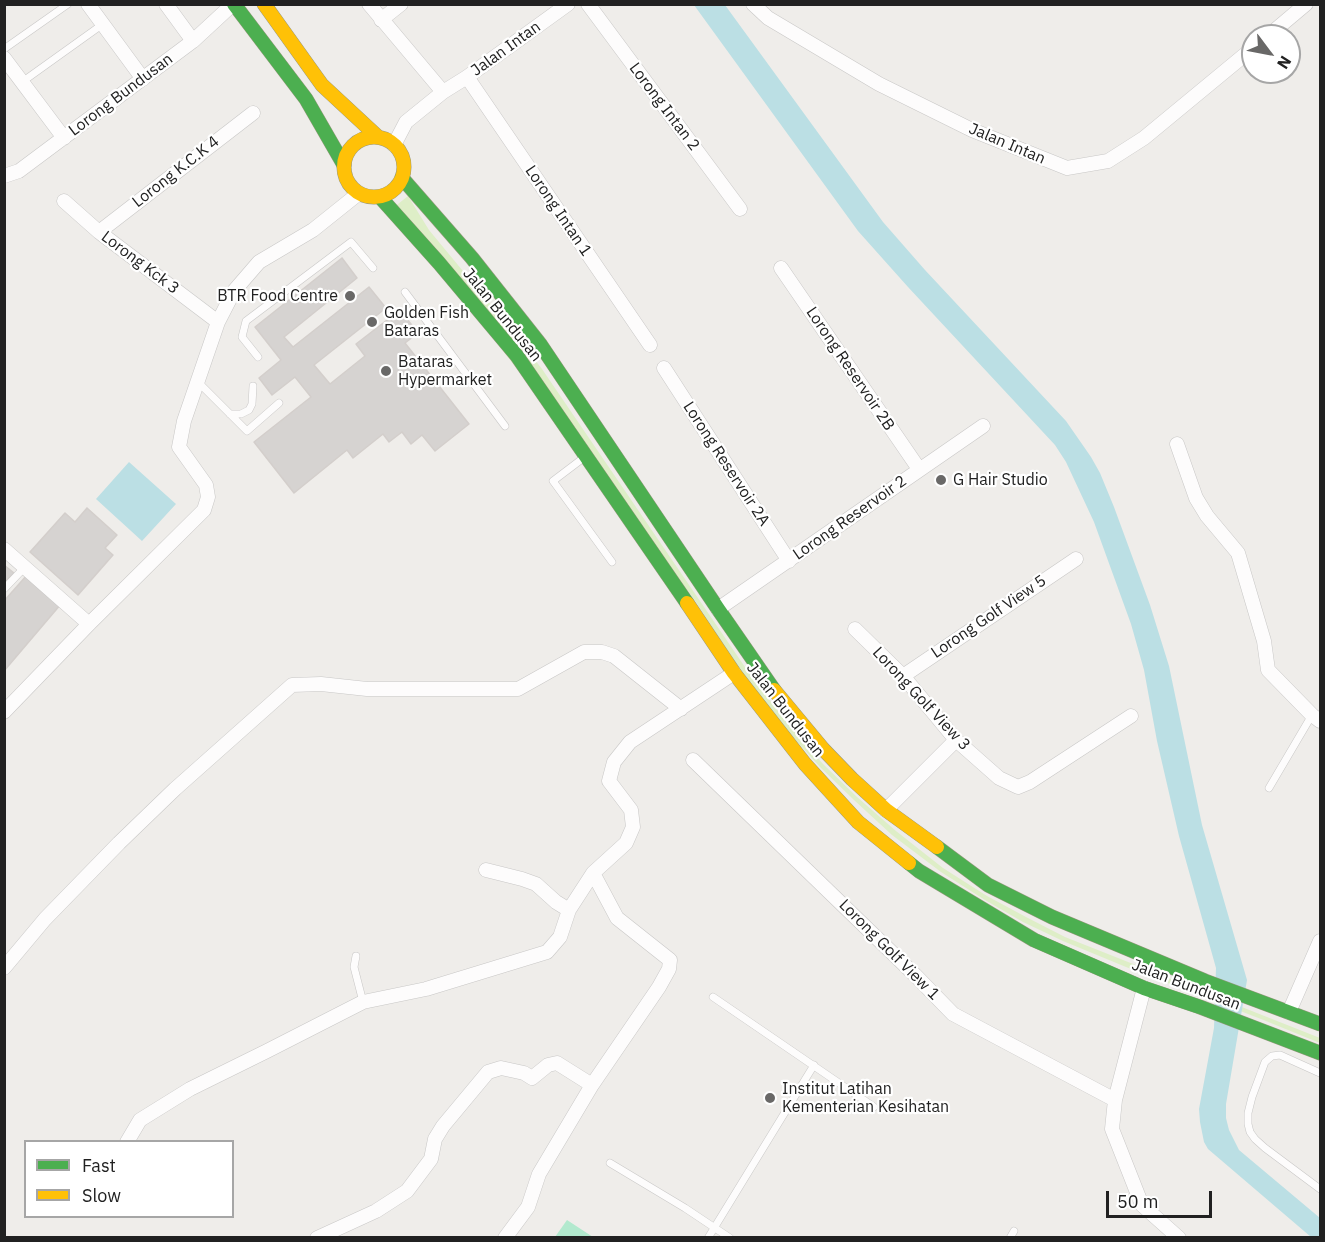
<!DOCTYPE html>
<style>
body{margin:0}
#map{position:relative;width:1325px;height:1242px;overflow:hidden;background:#efedea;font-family:"IBM Plex Sans",sans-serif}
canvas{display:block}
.frame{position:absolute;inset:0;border:6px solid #212121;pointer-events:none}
.legend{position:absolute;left:24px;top:1140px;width:210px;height:78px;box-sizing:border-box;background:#fff;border:2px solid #a6a6a6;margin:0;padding:8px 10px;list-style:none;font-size:18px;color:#212121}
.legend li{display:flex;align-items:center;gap:12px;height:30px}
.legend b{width:30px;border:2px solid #a6a6a6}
.north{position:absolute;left:1241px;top:24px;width:60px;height:60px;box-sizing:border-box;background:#fff;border:2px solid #a6a6a6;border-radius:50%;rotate:122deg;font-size:16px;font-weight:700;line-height:24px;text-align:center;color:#212121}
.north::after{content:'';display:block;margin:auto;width:21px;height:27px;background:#696867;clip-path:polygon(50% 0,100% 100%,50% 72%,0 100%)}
.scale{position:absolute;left:1106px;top:1191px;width:106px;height:27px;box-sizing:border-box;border:3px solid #212121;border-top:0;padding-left:8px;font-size:18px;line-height:21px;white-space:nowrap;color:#212121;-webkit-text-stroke:4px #fff;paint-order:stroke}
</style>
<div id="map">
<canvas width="1325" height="1242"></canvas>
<div class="frame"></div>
<ul class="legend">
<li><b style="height:8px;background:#4caf50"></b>Fast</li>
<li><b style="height:8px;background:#ffc107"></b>Slow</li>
</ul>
<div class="north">N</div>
<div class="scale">50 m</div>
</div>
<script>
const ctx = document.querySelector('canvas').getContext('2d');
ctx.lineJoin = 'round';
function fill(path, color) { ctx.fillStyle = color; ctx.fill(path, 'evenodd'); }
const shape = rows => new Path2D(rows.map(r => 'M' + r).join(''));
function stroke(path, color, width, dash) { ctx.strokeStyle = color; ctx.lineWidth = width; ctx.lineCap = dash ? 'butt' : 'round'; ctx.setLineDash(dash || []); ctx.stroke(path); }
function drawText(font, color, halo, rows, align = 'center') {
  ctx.font = font + ' "IBM Plex Sans",sans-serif'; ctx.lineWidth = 4.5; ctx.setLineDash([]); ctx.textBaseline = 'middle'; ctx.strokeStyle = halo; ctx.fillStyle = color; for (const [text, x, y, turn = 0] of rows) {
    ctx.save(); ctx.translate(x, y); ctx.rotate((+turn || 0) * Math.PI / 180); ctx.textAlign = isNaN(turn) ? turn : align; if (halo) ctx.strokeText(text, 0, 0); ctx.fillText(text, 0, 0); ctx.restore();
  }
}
fill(shape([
 [408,196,429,230,515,334,542,369,749,673,787,723,823,764,857,797,896,831,943,868,987,896,1026,917,1065,937,1320,1038,1320,1043,1261,1019,1126,967,1063,941,1023,922,985,900,941,872,892,835,854,800,820,767,783,726,744,676,694,599,393,208]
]), '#deeec7');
fill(shape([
 [567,1220,593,1237,555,1237]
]), '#b2e9ce');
fill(shape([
 [694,5,725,5,883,222,925,270,1066,421,1091,457,1100,473,1114,507,1150,605,1169,666,1202,825,1247,980,1226,1104,1226,1118,1229,1130,1239,1150,1320,1218,1320,1237,1311,1237,1208,1149,1204,1142,1200,1122,1199,1109,1214,1028,1216,968,1179,836,1157,741,1144,670,1131,624,1094,522,1066,462,1055,445,908,287,858,231],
 [129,462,176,504,142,541,96,499]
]), '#bbdfe4');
const building = shape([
 [342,258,357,278,284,337,293,347,369,287,386,308,314,365,330,384,365,356,356,344,400,310,418,333,405,343,469,424,435,451,422,435,411,444,402,432,389,442,383,434,353,458,347,450,294,493,254,442,311,397,295,377,272,395,259,378,281,360,255,327,342,258],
 [87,508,117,535,105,548,113,555,78,595,30,552,65,513,75,522,87,508],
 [4,565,14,573,4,583,4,565],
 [27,575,61,604,4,671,4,601,27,575]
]);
fill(building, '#d6d3d1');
stroke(building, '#d3cecb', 1.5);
const lane = shape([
 [4,49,68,4],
 [22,82,103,24],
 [405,292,505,426],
 [258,357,242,337,246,321,351,242,373,268],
 [198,382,247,431,279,403],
 [230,414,241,414,249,410,252,404,253,386],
 [586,456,553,481,612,562],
 [4,589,25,567],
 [1269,788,1312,715],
 [356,956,354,967,363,1002],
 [713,997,874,1107],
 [1320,1073,1280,1055,1272,1056,1265,1062,1252,1097,1248,1113,1248,1124,1250,1132,1255,1139,1265,1148,1320,1189],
 [610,1163,685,1208,730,1238],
 [708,1238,814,1065],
 [1010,1238,1014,1231]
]);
const street = shape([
 [88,4,143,79],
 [166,4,193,41],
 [369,4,443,92],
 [588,4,740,209],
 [753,4,768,18,879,84,972,130,1067,168,1108,161,1144,138,1253,48],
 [381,20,401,4],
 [1268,36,1306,4],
 [4,58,64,138],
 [467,77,650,345],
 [394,145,406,122,443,92,467,77,568,4],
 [4,176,19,171,193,41,233,4],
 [64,201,99,232,218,322],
 [99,232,253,113],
 [781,268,919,469],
 [664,368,789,561],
 [1177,444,1196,498,1207,516,1238,553,1264,641,1268,670,1312,715,1320,721],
 [4,549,89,624],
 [718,609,983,426],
 [855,629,903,676,956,740,999,778,1018,787,1030,782,1131,716],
 [903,676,1076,559],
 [4,712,89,624,204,510,208,497,206,485,179,447,184,421,218,322,234,291,259,262,313,230,358,194],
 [693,760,915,975,953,1014,1115,1100],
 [886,810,956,740],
 [486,870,522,879,536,884,556,902,569,910],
 [4,968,45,919,119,843,175,789,292,685,321,684,367,689,518,689,584,652,602,652,614,656,681,709],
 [1144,988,1115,1100,1112,1129,1142,1205,1179,1238],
 [1289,1012,1320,941],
 [127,1142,140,1120,190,1089,267,1051,363,1002,426,989,547,952,560,937,569,910,593,873,626,843,633,827,631,810,609,781,614,762,630,742,734,673],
 [317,1238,376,1211,407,1191,431,1159,435,1139,443,1126,488,1072,501,1068,524,1073,532,1078,548,1065,557,1063,592,1085],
 [505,1238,528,1207,539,1174,592,1085,659,987,669,969,670,960,617,918,593,873]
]);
const fast = shape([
 [234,4,306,99,344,165],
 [402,178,472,258,540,344,718,609,774,690],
 [380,197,439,263,517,356,687,603],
 [937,847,988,885,1052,917,1205,981,1320,1024],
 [909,863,919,871,1034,940,1144,988,1200,1007,1320,1053]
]);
const slow = shape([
 [264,4,322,85,378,137],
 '344 167a30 30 0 1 1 60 0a30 30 0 1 1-60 0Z',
 [687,603,734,673,805,764,858,822,909,863],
 [774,690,823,749,852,779,886,810,937,847]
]);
stroke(lane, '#c8c7c6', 8);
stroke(street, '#c8c7c6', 15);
stroke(fast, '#9a9a80', 15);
stroke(slow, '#9a9a80', 15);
stroke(lane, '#fdfcfc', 7);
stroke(street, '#fdfcfc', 14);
stroke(fast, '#4caf50', 14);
stroke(slow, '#ffc107', 14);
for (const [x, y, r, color] of [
 [350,296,6,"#696867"],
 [372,322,6,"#696867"],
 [386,371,6,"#696867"],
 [941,480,6,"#696867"],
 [770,1098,6,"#696867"]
]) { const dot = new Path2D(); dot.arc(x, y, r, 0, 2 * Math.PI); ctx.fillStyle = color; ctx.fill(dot); stroke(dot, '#fff', 2); }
drawText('16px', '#212121', '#fff', [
 ["Jalan Intan",506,49,-36],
 ["Lorong Bundusan",121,95,-37],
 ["Lorong Intan 2",664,107,53],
 ["Jalan Intan",1007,144,23],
 ["Lorong K.C.K 4",176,172,-38],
 ["Lorong Intan 1",558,211,56],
 ["Lorong Kck 3",140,263,37],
 ["Jalan Bundusan",502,315,51],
 ["Lorong Reservoir 2B",850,369,56],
 ["Lorong Reservoir 2A",726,464,57],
 ["Lorong Reservoir 2",850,518,-35],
 ["Lorong Golf View 5",989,617,-34],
 ["Lorong Golf View 3",921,699,47],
 ["Jalan Bundusan",785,710,52],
 ["Lorong Golf View 1",889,950,45],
 ["Jalan Bundusan",1186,985,21]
]);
drawText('16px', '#212121', '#fff', [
 ["BTR Food Centre",338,296,"right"],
 ["Golden Fish",384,313],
 ["Bataras",384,331],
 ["Bataras",398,362],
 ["Hypermarket",398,380],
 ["G Hair Studio",953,480],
 ["Institut Latihan",782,1089],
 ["Kementerian Kesihatan",782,1107]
], 'left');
</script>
